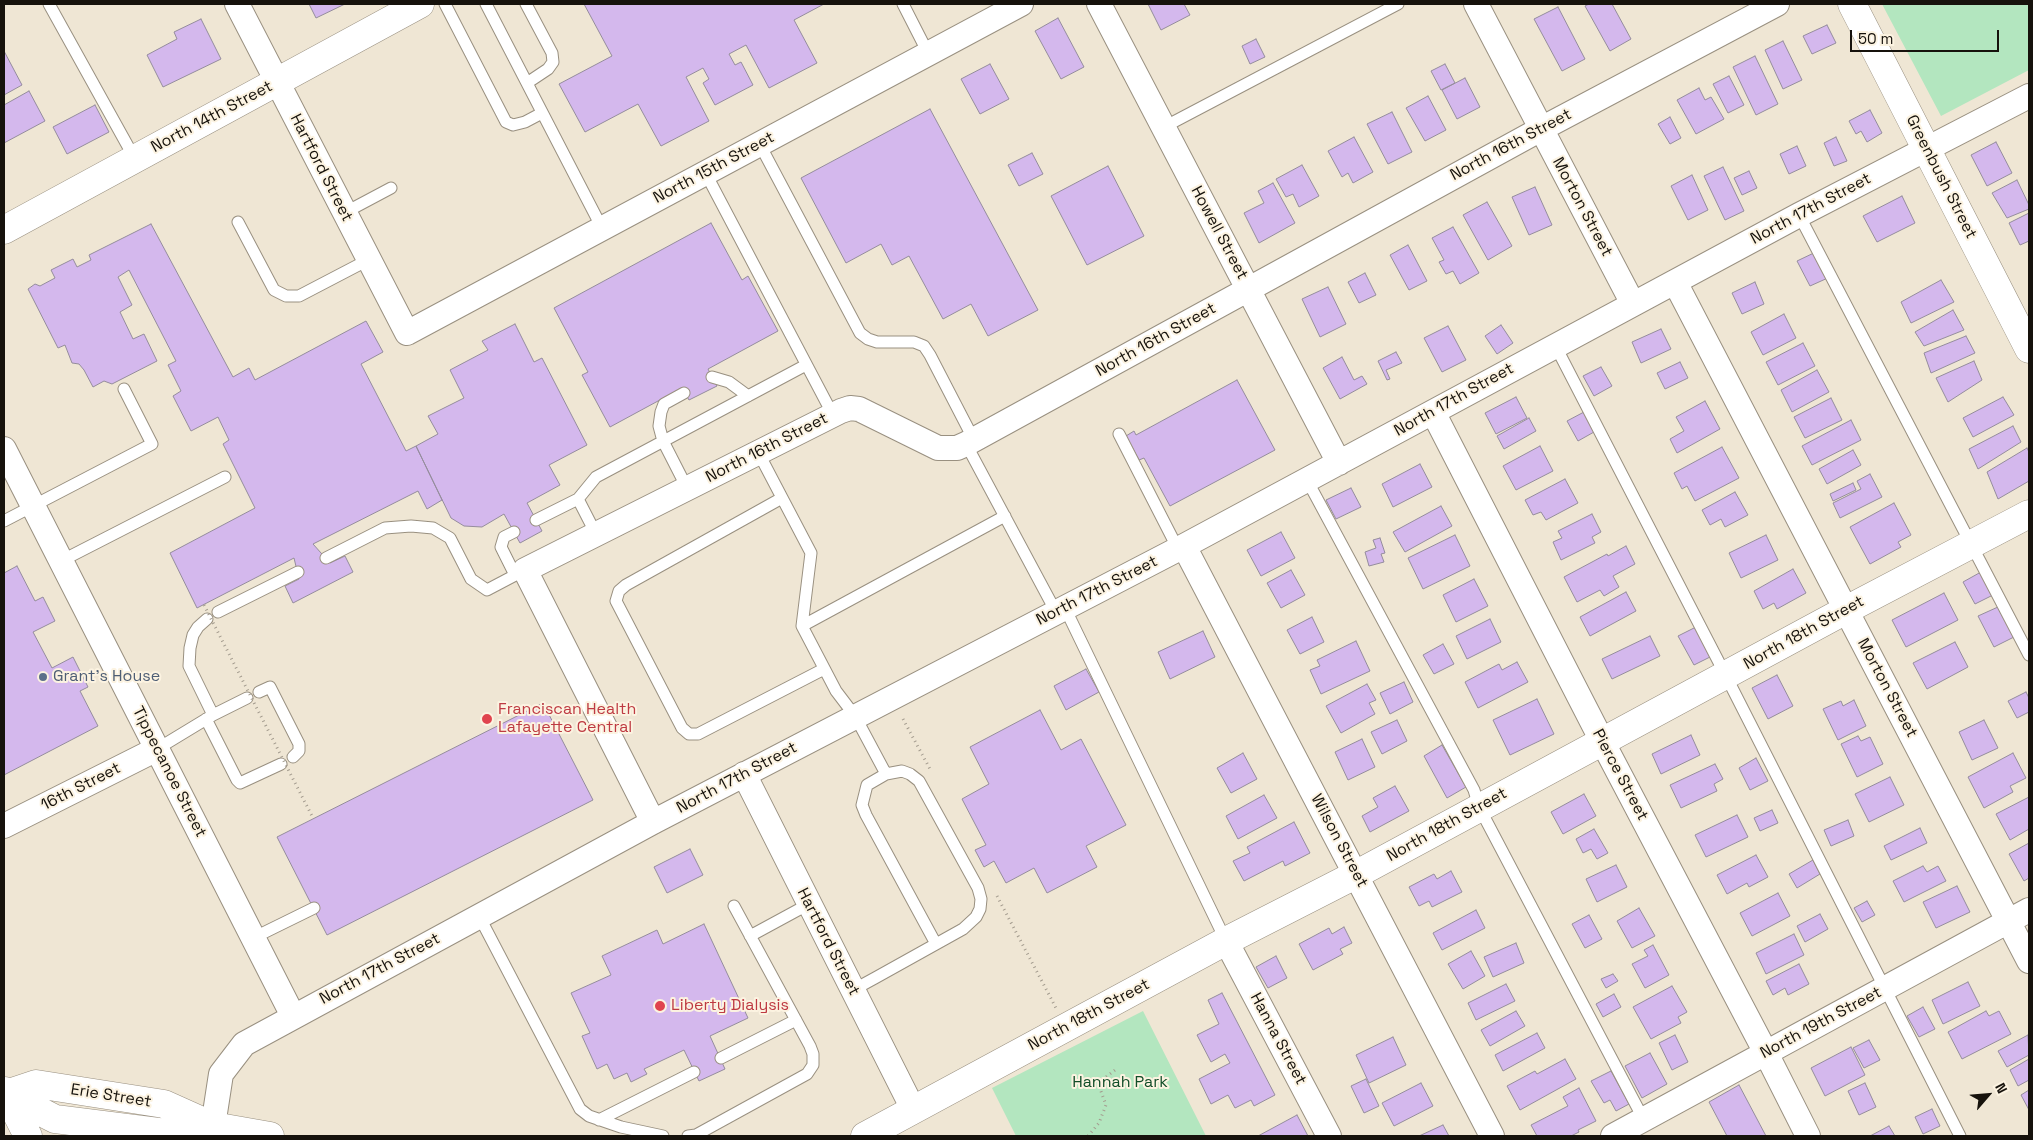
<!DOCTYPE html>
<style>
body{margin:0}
#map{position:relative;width:2033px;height:1140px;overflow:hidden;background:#efe6d4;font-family:"Space Grotesk",sans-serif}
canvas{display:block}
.frame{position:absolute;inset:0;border:5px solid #16120c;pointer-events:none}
.north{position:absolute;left:1963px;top:1070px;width:50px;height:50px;-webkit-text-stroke:4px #fcf3e1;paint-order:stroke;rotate:63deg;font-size:14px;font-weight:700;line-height:20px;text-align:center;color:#16120c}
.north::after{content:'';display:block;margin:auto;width:18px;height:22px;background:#16120c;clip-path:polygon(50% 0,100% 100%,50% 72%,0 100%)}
.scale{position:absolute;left:1850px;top:30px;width:149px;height:22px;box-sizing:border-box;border:2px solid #16120c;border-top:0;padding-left:6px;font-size:15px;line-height:18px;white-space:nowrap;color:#16120c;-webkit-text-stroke:4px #fcf3e1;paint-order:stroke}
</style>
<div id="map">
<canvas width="2033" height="1140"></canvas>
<div class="frame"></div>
<div class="north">N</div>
<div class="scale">50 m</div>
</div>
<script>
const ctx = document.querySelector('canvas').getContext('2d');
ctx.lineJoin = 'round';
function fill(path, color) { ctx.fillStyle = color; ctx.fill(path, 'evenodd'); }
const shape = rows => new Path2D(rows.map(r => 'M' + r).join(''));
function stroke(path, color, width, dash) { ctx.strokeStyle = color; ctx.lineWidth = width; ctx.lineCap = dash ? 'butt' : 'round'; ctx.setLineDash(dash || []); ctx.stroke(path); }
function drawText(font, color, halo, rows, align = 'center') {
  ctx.font = font + ' "Space Grotesk",sans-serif'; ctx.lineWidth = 4; ctx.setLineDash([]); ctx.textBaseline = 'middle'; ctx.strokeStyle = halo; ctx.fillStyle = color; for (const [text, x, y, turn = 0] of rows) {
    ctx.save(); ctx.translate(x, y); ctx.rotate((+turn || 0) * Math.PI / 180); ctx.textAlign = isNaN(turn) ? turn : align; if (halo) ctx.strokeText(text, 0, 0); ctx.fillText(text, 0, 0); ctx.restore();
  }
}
fill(shape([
 [1882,4,2029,4,2029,70,1941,116],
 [1143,1011,1206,1136,1016,1136,992,1088]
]), '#b3e6bf');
const building = shape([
 [309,4,345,4,316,18,309,4],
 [584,4,824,4,794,20,817,63,769,88,746,45,729,54,735,65,741,62,753,85,715,105,703,83,709,79,703,68,686,77,709,121,661,146,638,104,585,132,559,84,612,56,584,4],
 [1148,4,1184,4,1190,15,1161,30,1148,4],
 [1589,4,1612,4,1631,39,1610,51,1585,6,1589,4],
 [1558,7,1585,59,1562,71,1534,19,1558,7],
 [1058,18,1084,67,1061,79,1035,31,1058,18],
 [201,19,221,59,163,87,147,55,177,39,174,32,201,19],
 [1827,25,1836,43,1812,54,1803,36,1827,25],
 [1256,39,1265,57,1250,64,1242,46,1256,39],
 [1783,41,1802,80,1783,89,1765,50,1783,41],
 [4,51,22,85,4,95,4,51],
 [1755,56,1778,104,1756,115,1733,67,1755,56],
 [990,64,1009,99,980,114,961,79,990,64],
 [1445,64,1455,83,1441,90,1431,71,1445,64],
 [1729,76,1744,105,1728,113,1713,84,1729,76],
 [1465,78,1480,107,1457,119,1442,90,1465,78],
 [1699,88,1705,100,1711,97,1724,119,1696,134,1677,100,1699,88],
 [29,91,45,121,4,143,4,105,29,91],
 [1428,96,1446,130,1425,141,1406,108,1428,96],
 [95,105,109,132,67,154,53,127,95,105],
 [930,109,1038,310,988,336,971,304,943,319,909,256,892,265,881,244,846,263,801,178,930,109],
 [1870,110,1882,133,1867,142,1861,131,1856,134,1849,121,1870,110],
 [1392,112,1412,152,1388,164,1367,124,1392,112],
 [1670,117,1681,138,1670,144,1658,124,1670,117],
 [1354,137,1373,172,1353,183,1348,173,1342,177,1328,151,1354,137],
 [1836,137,1847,161,1834,166,1824,143,1836,137],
 [1996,142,2012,173,1987,186,1971,155,1996,142],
 [1797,146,1806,166,1789,174,1780,154,1797,146],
 [1032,153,1043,174,1019,186,1008,165,1032,153],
 [1302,165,1319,196,1299,207,1293,194,1286,197,1276,179,1302,165],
 [1108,166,1144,236,1087,265,1051,196,1108,166],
 [1723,167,1744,211,1725,220,1704,176,1723,167],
 [1749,171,1757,188,1742,195,1734,178,1749,171],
 [1692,175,1708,210,1688,220,1671,186,1692,175],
 [2017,180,2029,205,2029,209,2007,218,1992,193,2017,180],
 [1273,183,1295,223,1259,243,1244,213,1264,203,1258,191,1273,183],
 [1535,187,1552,225,1529,235,1512,197,1535,187],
 [1902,196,1915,223,1877,242,1863,216,1902,196],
 [1487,202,1512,246,1488,260,1463,215,1487,202],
 [2029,213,2029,241,2020,245,2009,223,2029,213],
 [711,223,742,280,748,276,778,331,708,369,717,386,689,400,682,388,610,427,582,375,588,372,554,308,711,223],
 [151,224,233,377,249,368,255,380,366,321,383,352,361,364,406,451,416,446,442,500,427,509,418,491,313,544,330,563,345,556,353,572,293,603,285,586,299,579,294,558,197,608,170,553,255,508,223,444,229,440,218,417,191,431,173,396,181,391,168,365,176,361,129,270,118,277,132,305,120,312,133,339,144,334,157,361,112,384,104,381,93,387,84,370,79,364,72,363,65,345,58,348,28,289,35,284,40,286,55,278,51,270,73,259,77,267,91,260,89,255,151,224],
 [1453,227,1479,273,1460,284,1453,271,1446,274,1439,262,1444,260,1432,238,1453,227],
 [1408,245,1427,281,1409,290,1390,255,1408,245],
 [1818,251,1830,277,1810,286,1797,261,1818,251],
 [1365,273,1376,295,1359,303,1348,282,1365,273],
 [1941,280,1954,302,1911,323,1901,302,1941,280],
 [1755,282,1764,304,1742,314,1732,293,1755,282],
 [1328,287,1346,324,1320,337,1302,299,1328,287],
 [1953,310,1964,330,1924,346,1915,332,1953,310],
 [1784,314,1796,338,1763,355,1751,332,1784,314],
 [515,324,534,362,542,358,587,445,549,465,560,485,527,503,542,531,520,543,504,514,482,527,464,526,451,518,416,446,438,434,428,416,464,398,450,370,488,350,482,341,515,324],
 [1501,325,1513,343,1497,354,1485,336,1501,325],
 [1448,326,1466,360,1442,372,1424,338,1448,326],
 [1661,329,1671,349,1641,363,1632,342,1661,329],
 [1966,336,1975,353,1931,373,1924,353,1966,336],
 [1803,343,1815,366,1778,385,1766,362,1803,343],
 [1396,352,1402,363,1386,370,1390,379,1387,380,1378,361,1396,352],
 [1342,357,1354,380,1362,376,1367,384,1340,399,1323,368,1342,357],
 [1974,361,1982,380,1948,402,1936,378,1974,361],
 [1680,362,1688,378,1665,389,1657,373,1680,362],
 [1601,367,1612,386,1594,396,1583,376,1601,367],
 [1817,370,1829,392,1792,412,1781,390,1817,370],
 [1237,380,1275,450,1170,506,1144,458,1139,460,1126,436,1134,431,1136,435,1237,380],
 [1516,397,1527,418,1496,434,1485,413,1516,397],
 [2003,397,2014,415,1973,437,1963,418,2003,397],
 [1831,398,1842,420,1805,438,1794,417,1831,398],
 [1705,401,1720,429,1677,453,1670,439,1684,431,1676,417,1705,401],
 [1584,412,1594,432,1578,441,1567,421,1584,412],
 [1529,418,1536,431,1504,449,1497,436,1529,418],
 [1851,420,1861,440,1812,465,1802,446,1851,420],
 [2013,426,2021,442,1978,469,1969,449,2013,426],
 [1540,446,1553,471,1516,490,1503,466,1540,446],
 [1722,447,1739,478,1695,501,1687,486,1682,489,1674,473,1722,447],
 [2027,448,2029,452,2029,481,1998,499,1987,472,2027,448],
 [1853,450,1861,465,1827,484,1819,469,1853,450],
 [1420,464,1432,487,1393,507,1382,484,1420,464],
 [1870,474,1882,497,1840,518,1833,503,1861,489,1857,481,1870,474],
 [1565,479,1578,503,1546,520,1541,512,1533,515,1525,500,1565,479],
 [1853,483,1856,490,1833,501,1830,494,1853,483],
 [1351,488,1361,507,1336,519,1326,500,1351,488],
 [1735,492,1748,515,1725,527,1721,519,1710,525,1702,510,1735,492],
 [1894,503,1911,535,1898,542,1901,547,1870,564,1850,527,1894,503],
 [1441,506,1452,526,1405,552,1393,532,1441,506],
 [1592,514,1601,532,1592,537,1595,543,1561,560,1553,542,1562,538,1558,531,1592,514],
 [1281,532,1295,558,1261,576,1247,550,1281,532],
 [1455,535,1470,566,1423,589,1408,558,1455,535],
 [1766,535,1778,560,1741,578,1729,553,1766,535],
 [1380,538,1385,553,1381,554,1384,562,1369,566,1365,552,1376,548,1373,540,1380,538],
 [1626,546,1635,564,1613,576,1619,587,1604,596,1600,590,1577,602,1564,577,1607,554,1608,556,1626,546],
 [17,566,35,601,43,597,55,621,33,632,52,668,73,657,88,687,80,691,98,726,4,775,4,573,17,566],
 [1793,569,1806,593,1777,609,1774,603,1763,609,1754,591,1793,569],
 [1291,570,1305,595,1281,608,1267,583,1291,570],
 [1981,572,1993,595,1975,604,1963,582,1981,572],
 [1474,579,1488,606,1456,622,1443,595,1474,579],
 [1626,592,1636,611,1590,636,1580,617,1626,592],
 [1944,593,1958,620,1906,647,1892,620,1944,593],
 [1998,607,2014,637,1994,647,1978,616,1998,607],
 [1312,617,1324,642,1300,654,1287,630,1312,617],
 [1490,619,1501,642,1467,659,1456,636,1490,619],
 [1696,627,1712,656,1694,665,1678,636,1696,627],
 [1203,631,1215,657,1170,679,1158,652,1203,631],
 [1650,636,1660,656,1612,679,1602,659,1650,636],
 [1356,641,1370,671,1321,694,1310,670,1320,666,1317,660,1356,641],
 [1955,642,1968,667,1927,689,1913,663,1955,642],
 [1443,644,1454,664,1434,674,1423,655,1443,644],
 [1517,662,1528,682,1478,708,1465,682,1499,664,1502,670,1517,662],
 [1086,669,1099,692,1066,710,1054,686,1086,669],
 [1777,675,1793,706,1768,719,1752,688,1777,675],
 [1404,682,1413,702,1390,714,1380,693,1404,682],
 [1367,684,1376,700,1369,703,1375,714,1341,733,1326,706,1367,684],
 [2026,692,2029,698,2029,712,2017,718,2008,701,2026,692],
 [1537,699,1554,734,1510,755,1493,720,1537,699],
 [1854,700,1866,726,1838,740,1823,709,1841,701,1843,706,1854,700],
 [543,703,593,800,327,935,277,837,543,703],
 [1040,710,1061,750,1081,739,1126,825,1086,846,1097,867,1047,893,1034,868,1006,883,994,861,984,867,975,850,986,845,962,799,989,784,970,747,1040,710],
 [1397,720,1407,741,1382,754,1371,732,1397,720],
 [1984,720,1998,748,1972,760,1959,732,1984,720],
 [1691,735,1700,755,1661,774,1652,754,1691,735],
 [1858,736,1861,741,1870,737,1883,764,1857,777,1841,744,1858,736],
 [1362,739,1375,767,1348,780,1335,752,1362,739],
 [1442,745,1466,787,1447,798,1424,756,1442,745],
 [1243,753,1257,779,1231,793,1217,768,1243,753],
 [2013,753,2026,778,2010,786,2013,792,1984,808,1968,777,2013,753],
 [1756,758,1768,781,1750,790,1739,768,1756,758],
 [1715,764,1723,779,1714,784,1717,791,1681,808,1670,785,1715,764],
 [1890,777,1904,805,1869,822,1855,794,1890,777],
 [1395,786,1409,811,1370,832,1362,816,1378,807,1373,798,1395,786],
 [1584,794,1596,816,1563,834,1551,812,1584,794],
 [1264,795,1277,818,1238,839,1226,816,1264,795],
 [2029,797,2029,829,2010,840,1996,814,2029,797],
 [1772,810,1778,823,1760,831,1754,818,1772,810],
 [1737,815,1748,837,1706,857,1695,835,1737,815],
 [1848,820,1854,836,1831,846,1824,830,1848,820],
 [1294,822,1310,853,1285,866,1283,861,1244,881,1233,861,1250,853,1247,847,1294,822],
 [1920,828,1927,843,1891,860,1884,846,1920,828],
 [1594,829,1608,853,1597,859,1591,849,1583,853,1576,839,1594,829],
 [2029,843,2029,878,2024,881,2009,854,2029,843],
 [690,849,703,875,667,893,654,867,690,849],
 [1756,855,1768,877,1749,887,1747,883,1727,894,1717,875,1756,855],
 [1813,860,1820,874,1797,888,1789,874,1813,860],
 [1616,865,1627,887,1597,902,1586,879,1616,865],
 [1923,866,1927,872,1938,866,1946,881,1904,902,1893,881,1923,866],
 [1451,871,1462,892,1432,907,1429,901,1419,906,1409,887,1434,874,1437,879,1451,871],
 [1957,886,1970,912,1936,928,1923,902,1957,886],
 [1778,893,1790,916,1752,936,1740,913,1778,893],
 [1867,901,1875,915,1862,922,1854,908,1867,901],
 [1639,908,1655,936,1632,948,1617,921,1639,908],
 [1476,910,1485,928,1442,950,1433,933,1476,910],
 [1820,914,1828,929,1805,942,1797,926,1820,914],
 [1589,915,1602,939,1585,948,1572,924,1589,915],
 [704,924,748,1018,710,1036,725,1069,699,1081,684,1050,644,1069,647,1074,631,1082,627,1073,614,1079,607,1064,597,1069,582,1036,590,1033,571,993,611,975,602,956,657,930,663,944,704,924],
 [1344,927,1352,943,1340,949,1343,954,1313,970,1299,944,1329,928,1332,934,1344,927],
 [1794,934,1804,955,1766,974,1756,953,1794,934],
 [1516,943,1524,963,1493,977,1484,957,1516,943],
 [1653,945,1669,975,1645,988,1632,964,1648,956,1644,950,1653,945],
 [1471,951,1485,976,1463,989,1448,964,1471,951],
 [1276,956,1287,978,1268,988,1256,967,1276,956],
 [1799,964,1809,984,1788,995,1785,988,1773,995,1766,981,1799,964],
 [1613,974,1618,981,1606,988,1601,979,1613,974],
 [1968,982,1980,1006,1943,1024,1932,1000,1968,982],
 [1506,984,1515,1001,1476,1020,1468,1003,1506,984],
 [1672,986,1687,1012,1678,1017,1681,1023,1651,1039,1633,1007,1672,986],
 [1222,993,1275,1095,1254,1106,1251,1100,1235,1108,1228,1095,1211,1104,1199,1079,1230,1063,1225,1054,1211,1062,1197,1035,1219,1024,1208,1000,1222,993],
 [1614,994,1621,1007,1603,1017,1596,1004,1614,994],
 [1923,1007,1935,1029,1919,1037,1907,1016,1923,1007],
 [1516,1011,1525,1026,1490,1046,1481,1030,1516,1011],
 [1986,1011,1989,1016,1999,1011,2011,1034,1962,1059,1948,1032,1986,1011],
 [1537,1033,1545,1048,1503,1071,1495,1055,1537,1033],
 [1675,1035,1688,1062,1672,1070,1659,1043,1675,1035],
 [2028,1035,2029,1055,2007,1067,1998,1051,2028,1035],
 [1393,1037,1406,1065,1369,1083,1356,1055,1393,1037],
 [1869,1040,1880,1060,1864,1068,1853,1048,1869,1040],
 [1851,1047,1865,1075,1825,1096,1811,1068,1851,1047],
 [1650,1053,1667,1084,1642,1098,1625,1066,1650,1053],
 [1565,1059,1576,1079,1520,1110,1507,1086,1535,1071,1537,1074,1565,1059],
 [2029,1059,2029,1080,2018,1086,2010,1070,2029,1059],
 [1611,1071,1629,1104,1616,1111,1610,1100,1604,1103,1591,1081,1611,1071],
 [1366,1079,1379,1106,1364,1113,1351,1086,1366,1079],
 [1421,1083,1433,1106,1394,1126,1382,1103,1421,1083],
 [1865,1083,1876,1107,1859,1115,1848,1091,1865,1083],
 [1739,1085,1766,1136,1727,1136,1709,1102,1739,1085],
 [1579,1088,1596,1121,1578,1130,1579,1132,1571,1136,1537,1136,1531,1125,1568,1106,1563,1097,1579,1088],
 [2029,1090,2029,1110,2021,1095,2029,1090],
 [1932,1109,1940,1126,1923,1134,1915,1117,1932,1109],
 [1297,1115,1308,1136,1258,1136,1297,1115],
 [1443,1125,1449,1136,1419,1136,1443,1125],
 [1889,1126,1895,1136,1870,1136,1889,1126]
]);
fill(building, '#d4b8ed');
stroke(building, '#948c9c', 1);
const lane = shape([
 [49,4,135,159],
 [445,4,506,122,513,125,525,122,542,113],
 [486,4,602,228],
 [526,4,552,53,553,62,548,69,527,83],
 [903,4,928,53],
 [1164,127,1398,4],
 [759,143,860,333,868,339,877,342,914,342,924,346,930,355,974,440],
 [705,172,833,415],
 [344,213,391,188],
 [1799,215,2029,655],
 [238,222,274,290,286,296,299,296,368,260],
 [1555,345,1726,676,1960,1136],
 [712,377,729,382,748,396],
 [684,393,664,404,661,412,659,426,663,441,687,488],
 [1119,434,1178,549],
 [966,444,1056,612],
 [758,452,811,553,802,626,836,691,855,716,886,774],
 [1307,480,1474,790,1479,807,1644,1120],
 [782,498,626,585,619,591,616,601,682,728,689,734,698,734,824,669],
 [578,499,596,534],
 [536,520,578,499,596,477,806,365],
 [4,521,152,444,124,389],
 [514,532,504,537,501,547,515,575],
 [326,558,385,528,411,526,433,528,450,538,471,579,487,590,525,570],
 [61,561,225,477],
 [1065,608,1226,941],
 [218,612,298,572],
 [802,626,1005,516],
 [259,692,270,687,299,744,299,751,293,757],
 [213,715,247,698],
 [206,719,237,780,240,783,281,764],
 [157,749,213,715,189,666,190,648,193,635,198,627,207,619],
 [479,916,580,1109,589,1116,621,1127,663,1136],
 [750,936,809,904],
 [253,938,314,908],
 [853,990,875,978,963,929,976,917,980,909,981,899,978,888,919,781,910,774,902,771,886,774,867,785,862,805,866,815,936,944],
 [721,1058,796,1020],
 [599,1120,694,1072],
 [688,1136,696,1135,807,1074,813,1065,813,1054,810,1046,734,906]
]);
const street = shape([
 [237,4,407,333,1021,4],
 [1099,4,1339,463],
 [1476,4,1633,304],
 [1675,282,2029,961],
 [1433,412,1602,741,1766,1053,1808,1136],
 [4,449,293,1016],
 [1184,546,1492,1136],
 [744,774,913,1109],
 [653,822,525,570,841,411,850,408,859,409,938,448,957,448,966,444,1541,129,1777,4],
 [4,826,157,749],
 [1226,941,1329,1136],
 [213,1126,221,1074,244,1044,653,822,1184,546,1799,215,2029,96],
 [1613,1136,2029,910]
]);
const secondary = shape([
 [1852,4,2029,349],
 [4,230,420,4],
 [5,1091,28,1136],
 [4,1093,55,1119,166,1133,213,1126],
 [6,1094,36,1084,164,1104,213,1126,270,1136],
 [865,1136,1226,941,1357,874,1846,610,2029,514]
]);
stroke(lane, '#999080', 13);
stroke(street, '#999080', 26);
stroke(secondary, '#999080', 29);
stroke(shape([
 [903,719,930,769],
 [997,896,1056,1008],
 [1088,1136,1099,1123,1106,1105,1098,1083,1115,1070]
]), '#a39b8e', 3, [1, 4]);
stroke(lane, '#fff', 11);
stroke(street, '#fff', 24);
stroke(secondary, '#fff', 28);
stroke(shape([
 [204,605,313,818]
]), '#a39b8e', 3, [1, 4]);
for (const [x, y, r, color] of [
 [43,677,5,"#5c6f8a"],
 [487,719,6,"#e0444e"],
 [660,1006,6,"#e0444e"]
]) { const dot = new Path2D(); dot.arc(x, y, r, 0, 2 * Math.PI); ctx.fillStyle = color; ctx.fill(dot); stroke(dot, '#fcf3e1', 2); }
drawText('16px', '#16120c', '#fcf3e1', [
 ["North 14th Street",212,117,-28],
 ["North 16th Street",1511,145,-28],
 ["Hartford Street",321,168,63],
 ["North 15th Street",714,168,-28],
 ["Greenbush Street",1941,177,63],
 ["Morton Street",1582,207,62],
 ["North 17th Street",1811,209,-28],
 ["Howell Street",1219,233,62],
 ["North 16th Street",1156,340,-29],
 ["North 17th Street",1454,400,-29],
 ["North 16th Street",767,448,-27],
 ["North 17th Street",1097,591,-27],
 ["North 18th Street",1804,633,-29],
 ["Morton Street",1887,688,62],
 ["Tippecanoe Street",169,772,63],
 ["Pierce Street",1620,775,62],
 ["North 17th Street",737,778,-28],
 ["16th Street",81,787,-27],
 ["North 18th Street",1447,825,-29],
 ["Wilson Street",1339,841,62],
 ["Hartford Street",828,942,63],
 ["North 17th Street",380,969,-28],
 ["North 18th Street",1089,1015,-28],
 ["North 19th Street",1821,1023,-28],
 ["Hanna Street",1278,1039,62],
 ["Erie Street",111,1096,9]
]);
drawText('16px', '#4e5e75', '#fcf3e1', [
 ["Grant's House",53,677]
], 'left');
drawText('16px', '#be3a42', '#fcf3e1', [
 ["Franciscan Health",498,710],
 ["Lafayette Central",498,728],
 ["Liberty Dialysis",671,1006]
], 'left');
drawText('16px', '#114d28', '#fcf3e1', [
 ["Hannah Park",1120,1083]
]);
</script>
